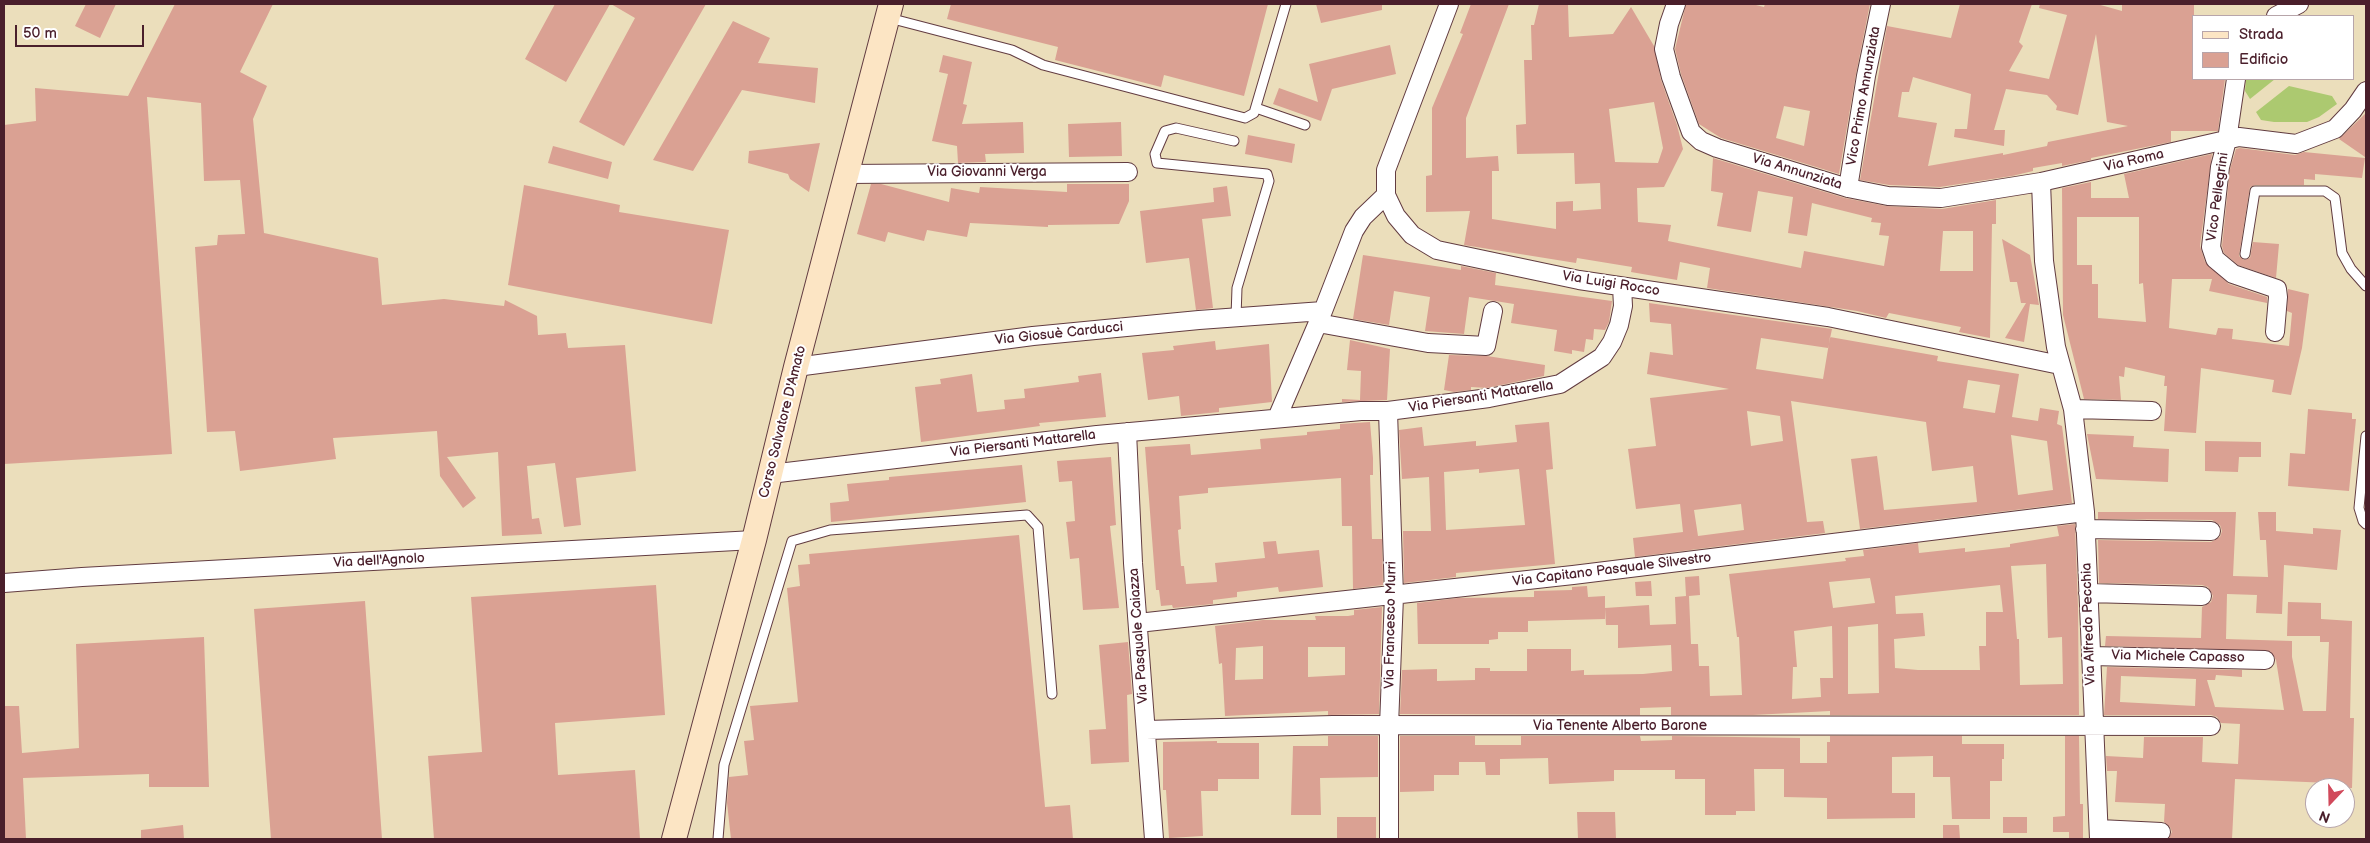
<!DOCTYPE html>
<meta charset="utf-8">
<style>
body{margin:0}
#map{position:relative;width:2370px;height:843px;overflow:hidden;background:#ebdebb;font-family:"Balsamiq Sans",sans-serif}
canvas{display:block}
.frame{position:absolute;inset:0;border:5px solid #4a1f2b;pointer-events:none}
.legend{position:absolute;left:2192px;top:15px;width:162px;height:65px;box-sizing:border-box;background:#fff;border:1px solid #b7a5aa;margin:0;padding:6px 9px;list-style:none;font-size:15px;color:#4a1f2b}
.legend li{display:flex;align-items:center;gap:10px;height:25px}
.legend b{width:25px;border:1px solid #b7a5aa}
.north{position:absolute;left:2305px;top:778px;width:50px;height:50px;box-sizing:border-box;background:#fff;border:1px solid #b7a5aa;border-radius:50%;rotate:201deg;font-size:14px;font-weight:700;line-height:20px;text-align:center;color:#4a1f2b}
.north::after{content:'';display:block;margin:auto;width:18px;height:22px;background:#d1495b;clip-path:polygon(50% 0,100% 100%,50% 72%,0 100%)}
.scale{position:absolute;left:15px;top:25px;width:129px;height:22px;box-sizing:border-box;border:2px solid #4a1f2b;border-top:0;padding-left:6px;font-size:15px;line-height:18px;white-space:nowrap;color:#4a1f2b;-webkit-text-stroke:4px #fff;paint-order:stroke}
</style>
<div id="map">
<canvas width="2370" height="843"></canvas>
<div class="frame"></div>
<ul class="legend">
<li><b style="height:6px;background:#fce5c4"></b>Strada</li>
<li><b style="height:14px;background:#daa193"></b>Edificio</li>
</ul>
<div class="north">N</div>
<div class="scale">50 m</div>
</div>
<script>
const ctx = document.querySelector('canvas').getContext('2d');
ctx.lineJoin = 'round';
function fill(path, color) { ctx.fillStyle = color; ctx.fill(path, 'evenodd'); }
const shape = rows => new Path2D(rows.map(r => 'M' + r).join(''));
function stroke(path, color, width, dash) { ctx.strokeStyle = color; ctx.lineWidth = width; ctx.lineCap = dash ? 'butt' : 'round'; ctx.setLineDash(dash || []); ctx.stroke(path); }
function drawText(font, color, halo, rows, align = 'center') {
  ctx.font = font + ' "Balsamiq Sans",sans-serif'; ctx.lineWidth = 4; ctx.setLineDash([]); ctx.textBaseline = 'middle'; ctx.strokeStyle = halo; ctx.fillStyle = color; for (const [text, x, y, turn = 0] of rows) {
    ctx.save(); ctx.translate(x, y); ctx.rotate((+turn || 0) * Math.PI / 180); ctx.textAlign = isNaN(turn) ? turn : align; if (halo) ctx.strokeText(text, 0, 0); ctx.fillText(text, 0, 0); ctx.restore();
  }
}
fill(shape([
 [2246,79,2275,79,2250,99,2245,91],
 [2289,86,2332,96,2337,104,2319,117,2307,122,2274,122,2261,120,2256,112]
]), '#acc970');
fill(shape([
 [86,4,116,4,100,38,75,26],
 [175,4,273,4,240,72,267,86,253,119,264,233,378,258,382,305,444,299,504,306,505,300,537,316,538,335,566,333,568,348,625,345,636,471,576,478,581,525,564,527,555,463,527,466,532,519,539,518,542,534,502,536,498,452,447,457,476,498,463,508,440,476,437,431,333,438,336,459,240,471,235,431,207,432,195,247,217,245,218,235,245,234,240,180,204,181,201,103,147,97,172,454,4,464,4,125,36,121,35,88,128,96],
 [555,4,610,4,566,82,525,59],
 [611,4,706,4,624,146,579,122,635,18],
 [951,4,1268,4,1244,96,1164,75,1161,87,1055,60,1058,47,947,19],
 [1316,4,1382,4,1382,10,1321,23],
 [1471,4,1509,4,1466,118,1466,158,1498,156,1499,171,1492,171,1492,219,1556,229,1556,202,1573,201,1573,211,1601,209,1600,183,1575,184,1574,153,1517,154,1516,125,1526,124,1524,60,1532,60,1531,25,1534,25,1539,4,1568,4,1569,37,1613,34,1631,7,1654,46,1661,80,1677,125,1683,149,1664,187,1637,188,1638,222,1671,225,1668,241,1801,268,1804,251,1884,266,1889,236,1879,235,1881,223,1871,222,1872,218,1812,203,1807,236,1788,233,1793,197,1758,191,1751,232,1717,226,1723,193,1711,191,1713,158,1845,198,1886,206,1942,209,1996,200,1996,224,1992,224,1990,338,1959,332,1961,327,1889,313,1886,318,1857,311,1707,288,1710,268,1680,262,1677,280,1631,272,1632,267,1577,258,1576,263,1464,245,1470,211,1426,212,1426,176,1432,175,1432,108,1463,34,1460,33],
 [1654,102,1663,148,1658,163,1615,162,1609,109],
 [1943,231,1973,231,1973,271,1940,271],
 [1686,4,1752,4,1764,7,1765,4,1870,4,1856,74,1839,174,1721,138,1699,124,1681,74,1675,49],
 [1784,106,1810,111,1804,146,1776,138],
 [1960,4,2032,4,2019,42,2023,46,2009,71,2049,79,2067,15,2039,8,2040,4,2097,4,2122,11,2122,4,2194,4,2194,79,2225,79,2218,131,2171,131,2171,142,2091,158,2091,160,2062,166,2062,163,2033,168,2033,171,2012,176,1940,187,1889,185,1860,180,1887,26,1951,38],
 [2096,34,2107,122,2128,126,2048,142,2047,146,2003,155,2003,153,1928,166,1937,123,1898,117,1902,92,1909,92,1913,77,1971,94,1967,129,1955,129,1954,137,2004,146,2005,130,1994,130,2006,89,2047,95,2057,106,2056,110,2078,115],
 [733,21,770,38,758,63,818,68,815,103,742,90,693,171,653,160],
 [1390,45,1396,74,1332,89,1321,121,1273,104,1279,88,1318,102,1309,64],
 [943,55,972,62,963,104,967,105,962,124,1023,122,1024,153,985,154,986,162,958,163,957,146,932,141,948,74,939,72],
 [2366,113,2366,144,2365,157,2339,139],
 [1121,122,1122,156,1069,157,1068,124],
 [1248,135,1295,144,1292,163,1245,154],
 [820,143,809,192,790,179,788,174,748,163,749,151],
 [553,146,612,162,608,179,548,163],
 [2240,148,2295,155,2304,152,2365,158,2362,178,2315,174,2315,180,2304,179,2304,185,2255,185,2250,187,2239,256,2244,260,2250,258,2253,242,2279,244,2276,278,2238,265,2224,253,2222,246,2230,169,2236,149],
 [2212,154,2200,246,2205,262,2229,284,2267,297,2267,303,2209,291,2212,279,2172,279,2169,328,2216,335,2218,328,2233,329,2232,339,2289,346,2292,313,2287,311,2288,289,2309,294,2302,348,2291,395,2272,392,2274,380,2201,368,2196,433,2164,431,2167,386,2164,386,2165,376,2125,367,2124,377,2119,376,2121,400,2084,399,2063,315,2062,188,2091,182,2091,198,2129,198,2124,174],
 [2077,217,2139,217,2139,284,2143,283,2146,322,2098,318,2098,284,2092,284,2092,265,2077,265],
 [871,184,881,184,949,202,951,188,979,193,980,187,1067,192,1067,184,1129,184,1129,201,1119,224,1048,225,1048,227,970,223,967,237,927,230,924,241,888,232,885,242,857,234],
 [524,185,620,205,619,212,729,230,712,324,508,285],
 [1227,186,1231,216,1202,219,1213,308,1196,310,1189,258,1146,263,1140,211,1214,202,1213,188],
 [2002,239,2030,255,2039,305,2030,304,2024,342,2005,338,2026,303,2021,303,2017,282,2010,282],
 [1363,255,1461,270,1461,266,1496,273,1495,285,1612,301,1609,322,1605,330,1594,329,1593,340,1586,339,1584,352,1572,350,1572,354,1554,351,1557,330,1511,323,1514,304,1495,301,1469,297,1464,334,1425,331,1430,297,1394,291,1389,325,1353,319],
 [1649,303,1832,329,1828,348,1761,338,1756,369,1823,379,1830,337,1938,356,1937,361,2019,374,2012,417,2038,421,2040,408,2059,411,2057,424,2062,426,2072,503,1860,529,1851,459,1877,456,1884,510,1977,502,1973,466,1932,471,1926,422,1791,401,1807,522,1823,521,1825,533,1635,557,1633,538,1683,532,1680,504,1636,509,1628,449,1656,446,1650,398,1729,389,1647,374,1650,352,1673,355,1671,324,1650,322],
 [1968,380,2000,385,1995,413,1963,408],
 [1747,411,1780,416,1783,441,1751,446],
 [2011,435,2047,441,2053,490,2018,495],
 [1741,504,1744,530,1698,536,1694,510],
 [1350,340,1390,349,1387,400,1342,402,1342,399,1360,400,1361,371,1347,370],
 [1215,341,1216,350,1269,344,1272,402,1219,408,1219,412,1181,416,1179,396,1148,400,1142,353,1174,350,1173,346],
 [1449,355,1487,356,1545,365,1544,376,1487,388,1471,387,1471,390,1454,392,1444,390],
 [1101,373,1106,417,1039,423,1040,426,921,442,915,387,941,384,940,379,972,374,977,412,1005,409,1004,400,1025,398,1024,389,1079,382,1078,376],
 [2308,409,2352,413,2352,419,2356,419,2349,491,2288,486,2290,453,2305,454],
 [1370,422,1373,458,1373,475,1370,475,1372,539,1382,539,1383,585,1353,589,1352,526,1342,526,1341,478,1208,488,1208,493,1179,496,1181,529,1178,530,1181,566,1184,566,1186,584,1217,582,1215,563,1265,558,1263,542,1276,541,1278,554,1319,550,1323,587,1279,592,1278,587,1237,592,1237,597,1213,600,1213,604,1173,608,1172,605,1161,606,1159,590,1156,590,1145,447,1190,444,1191,455,1261,449,1260,439,1307,435,1307,432,1340,429,1340,424],
 [1549,422,1553,469,1546,470,1555,564,1456,573,1456,577,1404,583,1403,531,1431,531,1429,477,1402,479,1399,430,1422,427,1424,446,1476,441,1476,446,1517,442,1515,425],
 [1479,469,1479,473,1519,469,1525,525,1446,530,1444,472],
 [2087,434,2134,436,2133,447,2169,449,2168,482,2096,479],
 [2205,441,2261,442,2261,457,2239,457,2238,472,2205,471],
 [1111,457,1116,525,1110,526,1119,608,1083,610,1079,558,1070,559,1067,529,1066,522,1075,521,1072,481,1059,482,1057,461],
 [1022,465,1026,502,831,522,830,503,849,501,847,484,889,480,889,477],
 [2098,512,2236,512,2233,576,2268,577,2266,540,2260,540,2258,512,2276,512,2276,531,2313,534,2313,528,2341,530,2337,570,2284,565,2282,614,2256,613,2257,595,2227,594,2226,639,2292,641,2292,657,2303,711,2326,711,2329,642,2320,642,2320,636,2287,636,2288,602,2321,603,2321,619,2352,621,2350,718,2354,718,2352,788,2330,788,2330,783,2235,779,2232,839,2168,839,2172,832,2170,827,2164,822,2165,804,2115,802,2117,771,2107,771,2106,756,2143,758,2144,737,2203,737,2202,762,2238,764,2240,724,2221,723,2217,717,2211,715,2104,715,2107,667,2242,670,2242,677,2216,675,2215,680,2207,680,2215,707,2284,710,2276,660,2270,651,2105,646,2106,636,2201,638,2202,607,2211,602,2213,596,2208,587,2202,585,2099,583,2098,540,2211,542,2220,537,2222,531,2220,525,2212,520,2098,519],
 [2121,676,2196,679,2195,706,2120,702],
 [2075,524,2078,606,2079,715,1830,715,1830,711,1753,715,1671,715,1671,707,1640,708,1640,715,1400,714,1402,670,1437,669,1437,681,1475,680,1475,668,1490,668,1490,671,1527,671,1527,649,1571,649,1571,671,1584,670,1584,675,1643,674,1672,671,1671,645,1618,648,1618,625,1606,625,1605,608,1649,605,1650,625,1676,624,1675,597,1686,596,1685,577,1699,576,1700,595,1689,596,1691,644,1698,644,1699,666,1709,666,1710,696,1742,695,1739,637,1737,637,1729,574,1846,561,1845,558,1864,556,1863,550,1918,543,1919,553,1965,548,1965,552,2010,547,2010,544,2059,536,2057,526],
 [2046,564,2048,638,2062,637,2063,684,2020,685,2019,639,2017,639,2011,566],
 [1870,578,1875,603,1833,608,1829,582],
 [2000,585,2003,612,1986,612,1986,646,1979,646,1980,670,1918,670,1895,668,1894,639,1925,636,1923,613,1896,614,1895,596],
 [1878,624,1879,693,1848,694,1848,627],
 [1832,626,1833,678,1820,678,1821,697,1792,699,1793,667,1797,667,1794,631],
 [1019,535,1045,807,1070,805,1073,839,731,839,727,803,729,777,748,775,744,741,754,740,750,706,798,702,787,588,800,586,798,565,810,564,809,554],
 [1651,581,1652,596,1636,596,1635,582],
 [656,585,665,715,555,723,558,775,635,770,640,839,434,839,428,756,482,752,471,597],
 [1587,586,1588,597,1605,596,1605,619,1528,621,1528,632,1498,632,1498,639,1489,640,1489,644,1418,644,1417,603,1458,598,1534,597,1534,591,1572,590,1572,587],
 [365,601,382,839,271,839,254,609],
 [1382,607,1379,714,1328,715,1328,711,1225,716,1222,663,1219,664,1215,626,1263,620,1316,620,1315,616,1348,616,1354,615,1354,610],
 [1263,646,1263,679,1235,680,1236,648],
 [1308,647,1345,647,1345,675,1308,677],
 [204,637,209,787,149,787,149,774,23,778,26,839,4,839,4,706,19,706,22,753,79,748,76,644],
 [1128,642,1132,694,1127,695,1129,762,1091,764,1089,730,1106,729,1099,645],
 [1328,736,1378,736,1378,777,1320,778,1321,815,1291,815,1293,746,1328,746],
 [1400,736,1475,736,1475,745,1521,745,1521,736,1640,736,1641,741,1672,740,1672,736,1800,738,1800,763,1827,763,1827,742,1830,742,1830,736,1962,736,1962,744,2004,744,2004,759,2002,759,2002,781,1990,781,1990,819,1952,819,1950,777,1933,777,1933,756,1892,757,1892,793,1915,793,1915,818,1827,819,1827,798,1784,797,1784,769,1754,769,1755,811,1736,811,1736,815,1705,815,1705,779,1675,779,1675,770,1614,770,1614,781,1549,784,1548,758,1500,759,1500,775,1486,775,1485,762,1459,762,1459,775,1434,775,1434,791,1400,792],
 [2065,736,2079,736,2080,804,2083,804,2083,839,2069,839,2069,832,2053,832,2053,817,2065,816],
 [1217,741,1217,743,1259,743,1259,779,1218,779,1218,791,1201,791,1203,836,1169,838,1166,790,1163,790,1163,742],
 [1577,812,1615,812,1616,839,1578,839],
 [1337,817,1376,817,1376,839,1337,839],
 [2003,817,2027,817,2027,833,2003,833],
 [183,825,184,839,141,839,141,830],
 [1943,825,1959,825,1960,839,1943,839]
]), '#daa193');
const lane = shape([
 [889,18,1012,50,1043,65,1245,118,1254,113,1286,4],
 [1256,108,1305,125],
 [1234,141,1176,128,1165,131,1155,154,1157,163,1267,174,1269,181,1237,288,1236,317],
 [2245,254,2255,191,2325,191,2335,198,2342,253,2351,269,2366,286],
 [2366,436,2359,508,2363,521,2366,524],
 [718,839,724,765,792,541,830,530,1027,515,1038,527,1052,694]
]);
const street = shape([
 [1449,4,1386,170,1386,195,1396,216,1412,235,1437,250,1579,280,1828,317,2060,365],
 [1676,4,1669,24,1664,49,1671,77,1691,132,1701,141,1717,148,1848,188,1888,196,1941,198,2041,182,2239,137,2296,144,2335,129,2353,110,2366,91],
 [2276,16,2299,4],
 [2236,79,2227,140,2220,167,2211,247,2215,259,2233,274,2277,289,2278,297,2275,332],
 [846,174,1128,172],
 [2041,182,2044,261,2056,347,2073,409,2085,512,2099,839],
 [1848,188,1866,76,1881,4],
 [1318,323,1428,343,1486,346,1493,311],
 [796,367,1033,336,1199,320,1323,311],
 [2073,409,2152,411],
 [1388,411,1394,596,1389,726,1389,839],
 [1277,418,1323,311,1354,231,1363,217,1386,195],
 [1127,432,1133,563,1154,839],
 [770,474,1097,435,1361,411,1388,411,1489,398,1560,384,1602,357,1612,342,1619,325,1623,306,1622,287],
 [2085,529,2211,531],
 [4,583,82,577,754,540],
 [2088,593,2202,596],
 [1138,623,1573,575,2085,512],
 [2091,656,2265,660],
 [1146,730,1333,725,2211,726],
 [2099,829,2161,832]
]);
const secondary = shape([
 [674,839,754,540,796,367,891,4]
]);
stroke(lane, '#623c41', 11);
stroke(street, '#623c41', 20);
stroke(secondary, '#623c41', 26);
stroke(lane, '#fff', 9);
stroke(street, '#fff', 18);
stroke(secondary, '#fce5c4', 24);
drawText('14px', '#4a1f2b', '#fff', [
 ["Vico Primo Annunziata",1864,96,-80],
 ["Via Roma",2134,161,-13],
 ["Via Giovanni Verga",987,172],
 ["Via Annunziata",1797,172,17],
 ["Vico Pellegrini",2218,197,-82],
 ["Via Luigi Rocco",1611,284,9],
 ["Via Giosuè Carducci",1059,334,-6],
 ["Via Piersanti Mattarella",1481,397,-9],
 ["Corso Salvatore D'Amato",783,422,-76],
 ["Via Piersanti Mattarella",1023,444,-7],
 ["Via dell'Agnolo",379,561,-3],
 ["Via Capitano Pasquale Silvestro",1612,570,-7],
 ["Via Alfredo Pecchia",2089,624,-92],
 ["Via Francesco Murri",1391,625,-89],
 ["Via Pasquale Caiazza",1139,636,-94],
 ["Via Michele Capasso",2178,657,1],
 ["Via Tenente Alberto Barone",1620,726]
]);
</script>
